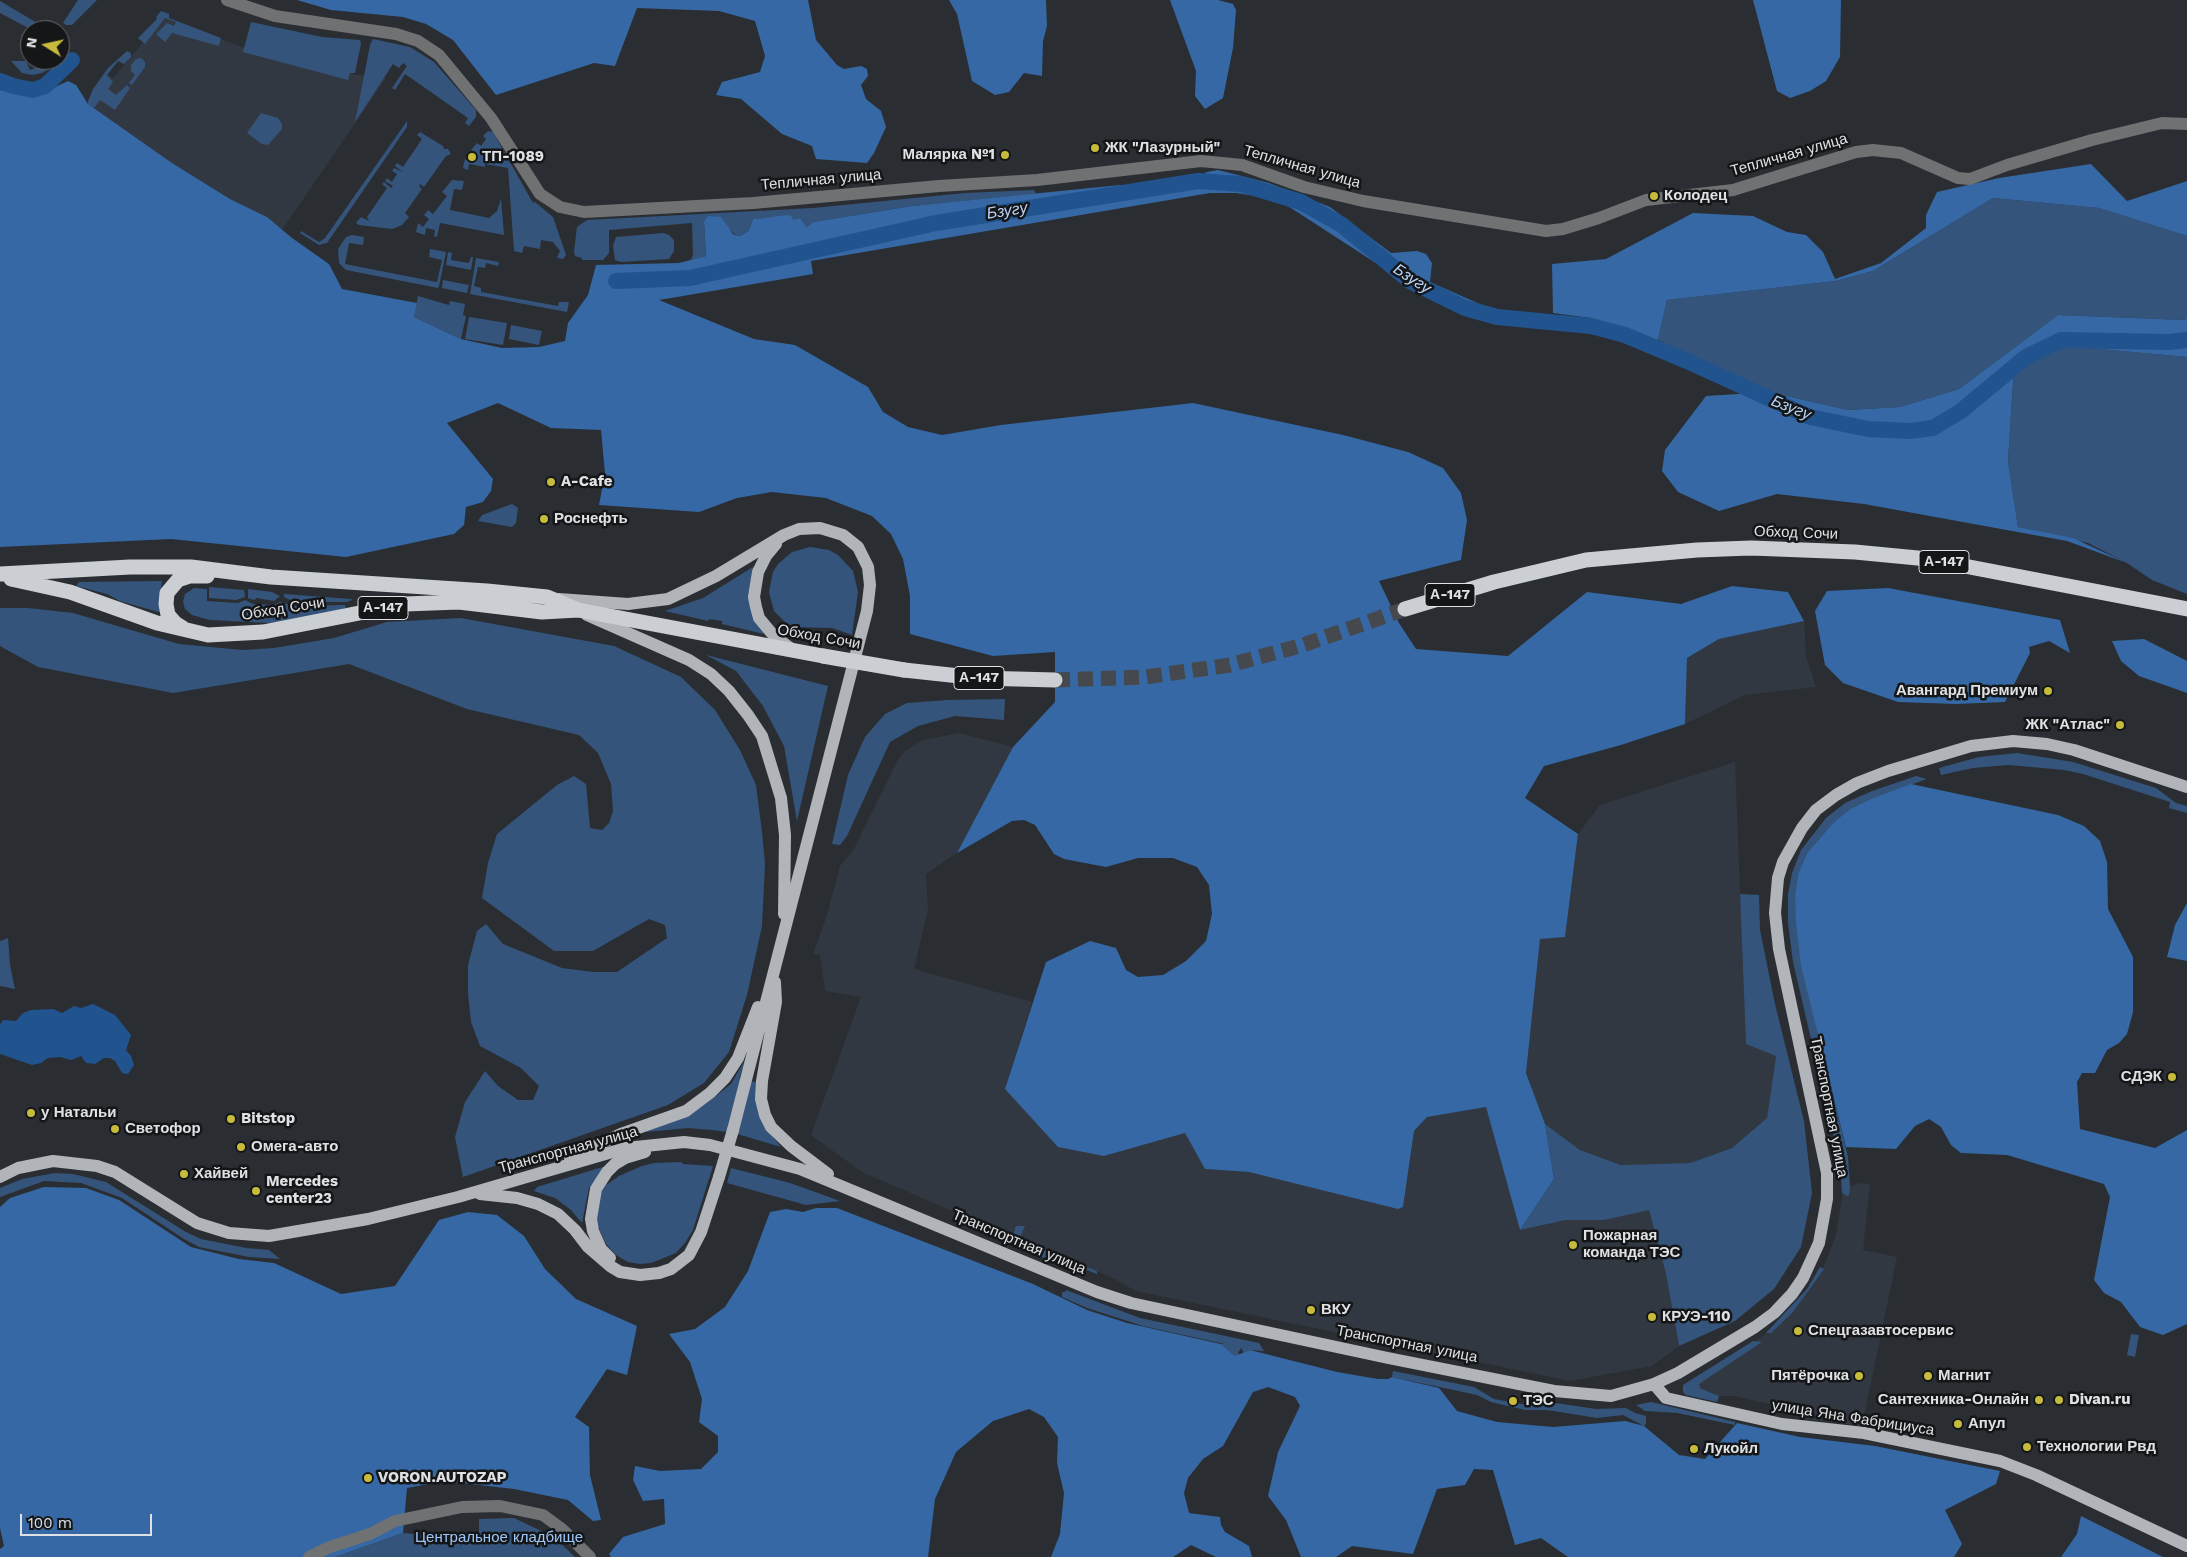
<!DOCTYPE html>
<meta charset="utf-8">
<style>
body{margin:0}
#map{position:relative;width:2187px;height:1557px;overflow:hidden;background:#2a2e32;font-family:"Work Sans",sans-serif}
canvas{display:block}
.north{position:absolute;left:20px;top:20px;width:50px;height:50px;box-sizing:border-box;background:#141618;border:1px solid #65676a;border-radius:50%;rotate:280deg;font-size:14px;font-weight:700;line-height:20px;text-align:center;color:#dfe1e4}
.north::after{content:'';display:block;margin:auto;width:18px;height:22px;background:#c7bb3c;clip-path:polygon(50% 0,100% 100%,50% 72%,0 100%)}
.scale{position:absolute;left:20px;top:1514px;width:132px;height:22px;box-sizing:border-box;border:2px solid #dfe1e4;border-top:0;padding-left:6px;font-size:15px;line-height:18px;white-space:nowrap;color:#dfe1e4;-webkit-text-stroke:4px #141618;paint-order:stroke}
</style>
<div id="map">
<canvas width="2187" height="1557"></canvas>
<div class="north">N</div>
<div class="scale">100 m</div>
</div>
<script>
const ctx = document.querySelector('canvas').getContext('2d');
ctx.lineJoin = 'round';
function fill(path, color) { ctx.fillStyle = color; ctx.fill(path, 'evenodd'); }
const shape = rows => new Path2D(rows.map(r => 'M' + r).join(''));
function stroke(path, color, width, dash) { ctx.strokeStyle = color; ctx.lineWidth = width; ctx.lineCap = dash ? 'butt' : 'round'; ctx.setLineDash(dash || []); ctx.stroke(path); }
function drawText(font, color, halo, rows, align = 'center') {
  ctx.font = font + ' "Work Sans",sans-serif'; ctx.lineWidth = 5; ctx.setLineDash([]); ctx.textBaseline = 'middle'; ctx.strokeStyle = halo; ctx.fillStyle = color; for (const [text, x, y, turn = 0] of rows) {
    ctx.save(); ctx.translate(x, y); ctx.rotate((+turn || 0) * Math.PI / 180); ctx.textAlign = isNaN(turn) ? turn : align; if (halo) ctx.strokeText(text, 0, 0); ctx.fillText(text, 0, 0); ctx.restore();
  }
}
fill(shape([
 [164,17,242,47,325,71,386,78,280,233,267,217,230,199,172,163,88,104,106,74,113,78],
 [1804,621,1806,656,1816,687,1745,695,1685,724,1687,658,1719,639],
 [959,733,1013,747,957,853,926,874,928,910,914,969,1032,1002,1005,1089,1104,1156,1185,1133,1205,1169,1249,1172,1403,1207,1414,1131,1427,1117,1486,1107,1520,1230,1566,1220,1604,1220,1649,1209,1666,1274,1679,1346,1652,1366,1570,1381,1136,1291,1109,1276,1019,1240,862,1172,811,1135,861,997,825,991,820,955,813,954,827,915,840,866,854,849,897,761,905,751,923,740],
 [1735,762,1746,1043,1776,1056,1767,1118,1732,1148,1690,1163,1621,1165,1580,1150,1545,1124,1526,1073,1540,938,1565,937,1578,834,1600,805],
 [1859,1183,1870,1184,1863,1250,1897,1257,1862,1426,1798,1418,1800,1411,1734,1396,1719,1396,1696,1386,1697,1382,1770,1331,1799,1303,1824,1266,1836,1235,1844,1185,1850,1187]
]), '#323841');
fill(shape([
 [78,0,97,0,72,25,66,25,63,23],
 [0,1,44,27,42,30,32,30,0,13],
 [161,11,169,14,169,18,221,38,219,46,172,33,165,42,156,34,167,23,174,26,176,22,165,18,145,44,138,38,157,19,156,17],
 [251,22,322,37,360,40,361,44,355,73,350,73,348,80,243,52],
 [373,39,410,47,434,62,476,110,476,117,469,126,465,123,468,118,405,74,395,90,392,88,407,66,403,63,399,68,393,64,355,122,370,45],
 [127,51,131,53,131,57,124,64,118,61,107,75,113,82,108,89,116,95,127,85,130,88,115,110,100,100,94,108,88,104,88,101,93,89,108,68],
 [141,58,145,62,145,67,132,85,129,83,135,75,131,71,131,65,136,59],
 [60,59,61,61,42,73,32,75,22,73,11,61,26,61,30,70],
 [261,113,278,118,282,124,282,129,268,145,262,144,247,133],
 [407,121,407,127,327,243,319,245,300,233,301,231,319,242,325,238],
 [488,131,493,132,533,203,535,202,553,217,566,255,563,259,557,258,560,251,553,242,541,240,540,249,524,246,522,253,514,251,508,168,485,164,485,167,469,164,468,170,463,168,465,159,471,163,477,157,476,152,471,150,477,143,481,146,486,139,483,136],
 [420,132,443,146,444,149,448,149,451,154,446,156,424,187,420,184,419,186,422,189,405,213,409,217,402,225,392,229,359,225,356,223,361,217,369,221,367,217,387,188,382,184,384,182,391,188,393,186,385,181,387,178,392,182,397,174,392,171,394,168,403,172,395,166,397,163,403,167,422,139,417,135],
 [452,180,464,181,462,190,454,189,450,210,489,218,497,211,501,199,504,235,440,223,437,237,434,236,435,230,426,228,425,235,416,232,418,223,423,227,429,219,424,215,428,210,433,214,447,196,442,192],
 [1034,190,1036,194,912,206,813,222,807,227,800,218,793,221,776,217,756,219,753,219,749,230,744,234,737,236,730,230,704,222,706,256,691,260,693,254,692,223,609,230,609,253,603,260,582,260,582,258,575,256,574,251,577,227,587,220,813,208,965,193],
 [1993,198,2099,208,2187,236,2187,317,2185,320,2058,315,1959,389,1900,407,1848,410,1769,392,1658,340,1667,300,1836,281,1873,271],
 [663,233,669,235,674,240,674,251,669,259,621,262,615,260,613,246,616,237],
 [352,235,364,237,363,245,349,243,345,264,437,282,442,260,429,257,430,249,446,252,439,286,438,288,346,270,339,263,338,249,346,237],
 [448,252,452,253,451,260,469,263,471,257,473,257,471,270,446,265],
 [476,258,499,262,498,266,486,263,485,268,478,267,474,286,481,288,481,292,558,306,559,302,569,302,567,312,470,294],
 [443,280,469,285,467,293,442,288],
 [418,296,449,305,450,301,465,304,463,315,466,316,461,339,414,317],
 [469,317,507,323,503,345,465,339],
 [511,325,542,331,539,345,509,339],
 [2048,341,2099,349,2187,357,2187,594,2152,580,2127,563,2088,543,2018,527,2008,461,2014,367],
 [512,504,518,508,516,523,512,527,478,521,482,515],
 [810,547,829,550,838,555,853,571,858,592,852,635,832,628,790,627,774,611,769,592,773,572,778,564,792,552],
 [753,567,750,585,764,634,722,624,722,621,709,619,708,621,665,611,703,598],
 [162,581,160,595,162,613,120,601,107,594,76,586,79,582],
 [209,587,244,590,245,597,236,600,209,598],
 [194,588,207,589,207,601,238,603,245,600,253,604,273,605,280,602,292,606,345,605,346,608,303,619,270,623,210,620,192,615,185,609,183,602,185,594],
 [248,589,272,592,280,596,274,601,257,598,254,600,248,598],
 [284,594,351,599,352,600,347,602,294,602,284,597],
 [0,608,28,608,73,613,179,644,243,650,274,648,334,638,387,622,461,618,614,646,681,677,715,710,740,750,756,785,762,832,765,864,762,926,747,995,729,1052,704,1083,668,1105,463,1177,455,1137,465,1102,485,1071,498,1086,518,1100,533,1100,539,1086,521,1068,480,1046,471,1022,468,993,468,965,477,931,486,924,503,944,562,968,593,972,617,972,667,938,665,925,649,919,593,951,554,951,482,898,488,863,497,834,557,785,574,776,586,784,590,828,602,830,609,823,613,811,611,784,598,753,579,735,467,709,349,664,173,693,38,667,0,646],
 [706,655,828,686,797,821,784,746,763,706,736,671],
 [1005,699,1004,720,955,716,918,726,890,742,847,836,840,845,832,844,848,775,865,737,885,714,907,703,947,700],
 [2017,753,2073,762,2156,788,2176,803,2187,806,2187,813,2169,808,2170,802,2083,774,2064,770,2009,765,1973,768,1941,775,1939,768,1979,757],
 [1916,776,1927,779,1873,798,1832,824,1807,853,1798,874,1795,893,1801,961,1848,1157,1850,1187,1849,1195,1847,1196,1842,1193,1840,1163,1793,962,1788,923,1788,894,1792,873,1801,850,1826,818,1845,803,1872,791],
 [1740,894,1759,895,1760,930,1775,1004,1804,1121,1812,1193,1801,1247,1774,1289,1735,1321,1679,1346,1666,1274,1649,1210,1604,1220,1566,1220,1520,1230,1554,1179,1545,1124,1580,1150,1621,1165,1690,1163,1732,1148,1767,1118,1776,1056,1746,1044],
 [8,938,10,965,15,989,0,986,0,941],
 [745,1060,739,1079,761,1083,768,1131,781,1147,734,1133,712,1130,688,1128,645,1132,690,1115,707,1103,731,1084],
 [681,1162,683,1164,713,1166,693,1230,685,1243,676,1253,651,1263,640,1264,628,1262,616,1255,606,1244,596,1222,599,1195,606,1185,619,1176,642,1166,654,1163],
 [606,1166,589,1188,582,1223,571,1210,555,1198,534,1191,537,1187],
 [731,1168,790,1183,840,1201,806,1205,727,1183],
 [55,1173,73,1174,106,1182,186,1232,201,1239,246,1248,269,1250,280,1259,249,1257,199,1247,184,1239,122,1198,81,1183,44,1181,0,1197,0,1188,22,1179],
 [1016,1226,1025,1226,1019,1240,1097,1271,1097,1274,1081,1268,1058,1264,1015,1246,1012,1240],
 [1820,1267,1824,1269,1793,1312,1771,1333,1766,1333,1807,1289],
 [1066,1290,1140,1318,1259,1343,1264,1351,1250,1350,1244,1353,1241,1348,1238,1353,1240,1355,1235,1356,1221,1344,1225,1344,1143,1326,1087,1308,1062,1297,1062,1292,1065,1292],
 [2131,1334,2139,1335,2135,1357,2127,1355],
 [1753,1341,1762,1342,1699,1384,1700,1388,1719,1396,1717,1402,1686,1395,1683,1392,1683,1385],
 [1393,1371,1474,1387,1494,1399,1527,1405,1549,1402,1596,1409,1626,1408,1635,1413,1646,1416,1646,1424,1644,1426,1623,1415,1597,1418,1547,1410,1525,1410,1491,1402,1477,1395,1392,1377],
 [1651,1402,1735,1422,1735,1425,1677,1413,1645,1411,1636,1405],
 [514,1518,554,1537,575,1557,335,1557,403,1533,479,1539,479,1519]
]), '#34547b');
fill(shape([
 [297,0,808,0,816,40,837,65,844,69,861,66,867,69,868,76,861,85,866,99,881,111,886,127,874,153,867,163,816,159,812,146,782,134,741,99,716,95,722,82,760,72,765,56,755,21,719,11,637,8,615,66,594,63,496,95,453,40,426,24,403,17,331,10],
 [949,0,1046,0,1047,26,1043,41,1042,76,1024,73,1009,92,995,95,972,81,957,14],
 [1170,0,1218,0,1233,4,1236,10,1233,48,1223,98,1205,109,1195,96,1196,71],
 [1753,0,1841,0,1840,57,1826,81,1810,91,1790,98,1777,91],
 [68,81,76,85,88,104,172,163,230,199,267,217,292,238,329,264,342,289,417,303,414,317,461,339,502,348,539,347,565,341,568,323,588,295,596,265,679,263,706,256,704,222,708,216,721,217,733,234,738,236,744,234,749,230,753,219,756,219,788,215,792,217,793,220,800,218,807,227,813,222,912,206,1120,185,1154,189,1194,179,1207,172,1218,170,1269,183,1330,207,1391,253,1417,251,1426,254,1432,263,1430,282,1484,306,1506,313,1422,293,1291,208,1269,198,1236,193,1210,193,811,261,813,274,659,300,754,339,795,345,868,387,883,412,908,427,942,435,1001,425,1193,403,1343,435,1408,452,1443,468,1461,493,1467,520,1461,560,1379,581,1399,623,1416,649,1508,656,1587,592,1681,604,1732,586,1788,592,1804,621,1719,639,1687,658,1685,724,1621,745,1544,766,1525,798,1578,834,1565,937,1540,939,1526,1073,1545,1124,1554,1179,1520,1230,1486,1107,1427,1117,1414,1131,1403,1207,1398,1209,1249,1172,1205,1169,1185,1133,1104,1156,1058,1147,1005,1089,1046,962,1090,941,1116,948,1126,970,1138,977,1163,975,1186,961,1206,941,1212,914,1209,885,1197,867,1173,858,1138,858,1106,867,1064,859,1054,854,1035,825,1024,820,1012,821,957,853,1013,747,1055,702,1055,652,993,656,910,634,910,596,903,559,891,534,872,516,826,498,772,492,737,498,699,512,599,505,605,473,601,430,551,428,498,403,447,423,493,479,491,491,483,502,466,507,464,525,454,534,346,557,171,539,0,547,0,90,38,95],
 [2091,164,2127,201,2187,181,2187,236,2099,208,1993,198,1873,271,1836,281,1667,300,1658,340,1591,318,1553,313,1552,264,1606,259,1693,213,1753,216,1787,232,1806,235,1823,252,1835,279,1881,263,1926,228,1926,215,1937,192,1999,178],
 [2058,315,2185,320,2187,317,2187,357,2099,349,2048,341,2014,367,2008,461,2018,527,2073,538,2127,563,2067,541,1864,504,1777,494,1719,511,1678,492,1662,471,1665,450,1706,396,1769,392,1848,410,1900,407,1959,389],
 [1888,588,2060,620,2070,653,2049,641,2029,647,2030,653,2005,702,1956,704,1898,702,1843,683,1825,665,1815,611,1827,591],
 [2144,639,2187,661,2187,693,2139,676,2121,661,2112,641],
 [1911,784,2058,815,2084,826,2100,841,2107,862,2108,909,2133,957,2133,1012,2127,1034,2119,1043,2107,1050,2095,1073,2082,1073,2077,1082,2080,1129,2155,1148,2187,1130,2187,1324,2163,1335,2140,1327,2121,1302,2104,1293,2094,1280,2110,1197,2104,1184,2007,1155,1961,1153,1951,1145,1941,1127,1929,1119,1915,1126,1896,1149,1846,1147,1801,966,1796,923,1795,893,1798,874,1807,853,1832,824,1849,810,1873,798],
 [2187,903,2187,961,2167,957,2175,925],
 [44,1187,86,1188,119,1200,191,1247,239,1259,274,1263,341,1294,395,1286,439,1220,468,1212,497,1215,524,1236,545,1269,576,1299,637,1326,627,1375,607,1369,575,1417,589,1427,590,1475,601,1520,593,1521,568,1500,514,1489,445,1481,407,1488,403,1533,335,1557,0,1557,0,1549,4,1546,0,1528,0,1207,10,1198],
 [816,1208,837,1208,1033,1284,1087,1310,1127,1323,1221,1344,1235,1356,1250,1350,1337,1372,1378,1379,1388,1379,1392,1377,1439,1388,1457,1411,1497,1422,1553,1427,1625,1421,1644,1426,1679,1455,1705,1459,1737,1423,1800,1437,1875,1446,2000,1471,1996,1484,1945,1510,1962,1544,1954,1557,1568,1557,1541,1538,1515,1545,1493,1470,1474,1469,1465,1485,1437,1489,1413,1554,1352,1546,1336,1557,1301,1557,1286,1520,1268,1496,1278,1452,1300,1406,1295,1397,1268,1387,1253,1392,1223,1446,1203,1459,1188,1478,1184,1493,1189,1513,1220,1517,1221,1525,1225,1532,1249,1546,1252,1557,1216,1557,1191,1545,1173,1557,1051,1557,1060,1534,1064,1493,1057,1463,1058,1437,1044,1417,1029,1409,993,1421,956,1452,935,1499,928,1557,611,1557,609,1554,623,1537,665,1524,664,1499,643,1501,633,1480,635,1466,660,1471,701,1469,718,1452,718,1436,699,1422,702,1399,690,1362,669,1334,695,1329,725,1307,748,1271,770,1212,786,1209,803,1212],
 [2081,1516,2163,1557,2061,1557,2077,1534]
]), '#3568a4');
fill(shape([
 [93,1004,115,1015,131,1035,126,1050,131,1056,134,1065,128,1074,122,1073,115,1061,110,1058,104,1058,95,1064,86,1063,81,1056,71,1060,60,1057,48,1058,41,1063,32,1065,0,1054,0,1025,3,1020,16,1021,23,1013,31,1010,53,1009,62,1013,74,1006,81,1008]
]), '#21548e');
stroke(shape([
 [0,81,13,86,33,90,45,86,72,60],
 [616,281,690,278,936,223,1198,181,1241,184,1301,202,1342,225,1410,281,1465,308,1497,317,1591,326,1625,335,1687,361,1810,417,1868,429,1910,431,1933,428,1961,411,2026,357,2061,340,2169,342,2187,340]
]), '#21548e', 16);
stroke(shape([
 [1055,680,1145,677,1230,665,1303,645,1405,609]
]), '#45494d', 15, [15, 8]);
stroke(shape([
 [227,0,275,16,396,34,418,41,439,55,491,118,540,194,560,207,584,212,753,203,939,186,1037,180,1201,161,1242,165,1304,187,1363,201,1546,231,1563,229,1599,218,1646,200,1733,190,1856,152,1873,150,1901,153,1958,178,1970,179,2007,165,2092,140,2162,123,2187,124],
 [309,1557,330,1547,370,1534,395,1521,462,1507,500,1506,543,1515,562,1529,590,1557]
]), '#6f7173', 12);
stroke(shape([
 [776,544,766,556,758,572,754,597,756,607,759,618,774,636,793,650],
 [559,599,628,604,668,599,716,576,784,535,799,529,820,528,843,535,858,547,868,567,870,585,867,611,733,1130],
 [587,615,689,660,711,674,729,691,748,715,762,736,781,798,785,835,784,914],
 [775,982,776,1002,762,1081,761,1099,765,1115,771,1127,791,1146,828,1174],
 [570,1158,621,1134,686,1111,710,1093,725,1078,738,1058,758,1007],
 [0,1177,18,1168,53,1161,97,1166,115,1172,197,1223,229,1233,269,1236,368,1219,458,1197,626,1148,684,1142,710,1145,800,1169,1097,1292,1131,1303,1388,1358,1554,1391,1611,1396,1654,1384,1678,1373,1755,1327,1774,1313,1792,1294,1803,1278,1819,1243,1827,1199,1827,1173,1779,949,1775,913,1778,878,1783,862,1802,828,1816,810,1836,795,1857,783,1888,771,1971,746,2013,741,2047,744,2074,750,2187,787],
 [480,1194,517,1198,538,1204,558,1214,575,1230,588,1247,610,1266,620,1272,640,1275,659,1273,671,1269,689,1255,701,1232,719,1177],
 [610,1258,601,1249,593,1231,591,1219,596,1189,607,1172,615,1164,625,1158,645,1152],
 [1654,1384,1666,1398,1782,1424,1864,1433,2000,1461,2036,1475,2187,1546]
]), '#b1b4b9', 12);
stroke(shape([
 [0,574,130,567,191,567,271,577,487,591,547,597,578,610,823,656],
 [11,579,70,592,157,623,208,635,263,632,405,604,459,602,542,612,578,610],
 [1405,609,1494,582,1586,560,1697,550,1751,548,1855,552,1928,559,2187,609],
 [183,628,175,623,168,615,166,604,167,593,178,580,190,576,207,576],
 [904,670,978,678,1055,680]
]), '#cbcfd4', 15);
stroke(shape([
 [719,1177,733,1130]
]), '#b1b4b9', 12);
stroke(shape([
 [823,656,904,670]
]), '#cbcfd4', 15);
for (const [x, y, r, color] of [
 [1095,148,5,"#c7bb3c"],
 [1005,155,5,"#c7bb3c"],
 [472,157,5,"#c7bb3c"],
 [1654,196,5,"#c7bb3c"],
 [551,482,5,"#c7bb3c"],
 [544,519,5,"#c7bb3c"],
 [2048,691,5,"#c7bb3c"],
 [2120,725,5,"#c7bb3c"],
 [2172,1077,5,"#c7bb3c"],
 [31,1113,5,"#c7bb3c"],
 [231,1119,5,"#c7bb3c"],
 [115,1129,5,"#c7bb3c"],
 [241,1147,5,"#c7bb3c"],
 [184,1174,5,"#c7bb3c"],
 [256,1191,5,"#c7bb3c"],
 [1573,1245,5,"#c7bb3c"],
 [1311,1310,5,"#c7bb3c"],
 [1652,1317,5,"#c7bb3c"],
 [1798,1331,5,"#c7bb3c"],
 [1859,1376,5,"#c7bb3c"],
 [1928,1376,5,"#c7bb3c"],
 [2039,1400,5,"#c7bb3c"],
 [2059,1400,5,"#c7bb3c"],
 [1513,1401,5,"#c7bb3c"],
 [1958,1424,5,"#c7bb3c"],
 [2027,1447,5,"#c7bb3c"],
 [1694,1449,5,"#c7bb3c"],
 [368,1478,5,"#c7bb3c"]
]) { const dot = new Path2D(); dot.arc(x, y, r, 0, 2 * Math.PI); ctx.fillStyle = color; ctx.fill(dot); stroke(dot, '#141618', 2); }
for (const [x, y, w] of [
 [1944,562,50],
 [1450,595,50],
 [383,608,50],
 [979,678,50]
]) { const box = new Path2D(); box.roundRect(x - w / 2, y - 11.5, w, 23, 4); ctx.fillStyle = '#141618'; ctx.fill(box); stroke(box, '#dfe1e4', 1); }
drawText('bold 14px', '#dfe1e4', null, [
 ["А-147",1944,562],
 ["А-147",1450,595],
 ["А-147",383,608],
 ["А-147",979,678]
]);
drawText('bold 15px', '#dfe1e4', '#141618', [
 ["ЖК \"Лазурный\"",1105,148],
 ["Малярка №1",995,155,"right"],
 ["ТП-1089",482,157],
 ["Колодец",1664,196],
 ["A-Cafe",561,482],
 ["Роснефть",554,519],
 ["Авангард Премиум",2038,691,"right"],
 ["ЖК \"Атлас\"",2110,725,"right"],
 ["СДЭК",2162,1077,"right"],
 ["у Натальи",41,1113],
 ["Bitstop",241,1119],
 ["Светофор",125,1129],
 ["Омега-авто",251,1147],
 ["Хайвей",194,1174],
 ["Mercedes",266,1182],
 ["center23",266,1199],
 ["Пожарная",1583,1236],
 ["команда ТЭС",1583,1253],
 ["ВКУ",1321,1310],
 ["КРУЭ-110",1662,1317],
 ["Спецгазавтосервис",1808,1331],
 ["Пятёрочка",1849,1376,"right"],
 ["Магнит",1938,1376],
 ["Сантехника-Онлайн",2029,1400,"right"],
 ["Divan.ru",2069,1400],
 ["ТЭС",1523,1401],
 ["Апул",1968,1424],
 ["Технологии Рвд",2037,1447],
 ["Лукойл",1704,1449],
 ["VORON.AUTOZAP",378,1478]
], 'left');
drawText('15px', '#dfe1e4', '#141618', [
 ["Тепличная улица",1789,155,-16],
 ["Тепличная улица",1302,167,16],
 ["Тепличная улица",821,180,-5],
 ["Обход Сочи",1796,533,2],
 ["Обход Сочи",283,609,-9],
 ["Обход Сочи",819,637,10],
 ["Транспортная улица",1829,1107,79],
 ["Транспортная улица",568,1150,-15],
 ["Транспортная улица",1019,1242,23],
 ["Транспортная улица",1407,1344,11],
 ["улица Яна Фабрициуса",1853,1418,9]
]);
drawText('15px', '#9dc6f9', '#141618', [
 ["Центральное кладбище",499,1538]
]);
drawText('italic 16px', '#b7d2f4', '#141618', [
 ["Бзугу",1007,211,-9],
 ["Бзугу",1412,279,33],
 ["Бзугу",1791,408,22]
]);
</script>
